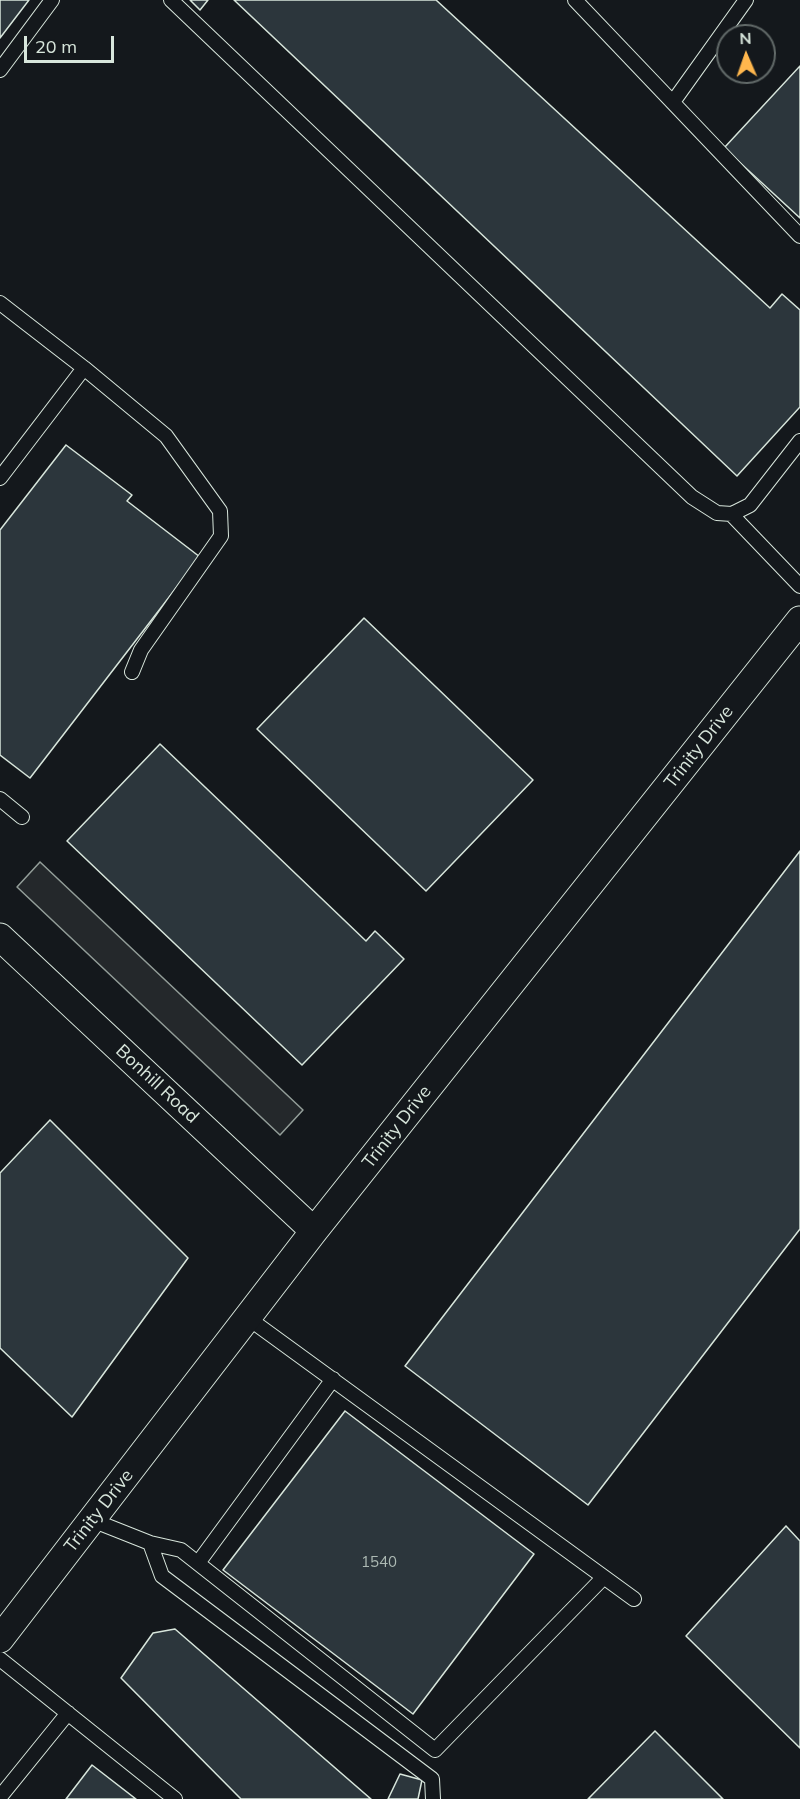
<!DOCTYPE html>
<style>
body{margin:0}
#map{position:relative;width:800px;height:1799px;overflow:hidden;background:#14181c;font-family:Mulish,sans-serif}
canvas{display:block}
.north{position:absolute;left:716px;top:24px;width:60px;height:60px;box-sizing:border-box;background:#14181c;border:2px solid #626a69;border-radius:50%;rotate:358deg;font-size:16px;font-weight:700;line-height:24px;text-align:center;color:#d8e6dc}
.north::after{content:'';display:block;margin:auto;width:21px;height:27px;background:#ffb74d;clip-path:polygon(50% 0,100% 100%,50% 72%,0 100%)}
.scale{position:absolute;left:24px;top:36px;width:90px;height:27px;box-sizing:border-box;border:3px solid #d8e6dc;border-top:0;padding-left:8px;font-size:18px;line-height:21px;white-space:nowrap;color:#d8e6dc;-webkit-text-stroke:4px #14181c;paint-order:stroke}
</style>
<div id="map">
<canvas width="800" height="1799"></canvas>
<div class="north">N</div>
<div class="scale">20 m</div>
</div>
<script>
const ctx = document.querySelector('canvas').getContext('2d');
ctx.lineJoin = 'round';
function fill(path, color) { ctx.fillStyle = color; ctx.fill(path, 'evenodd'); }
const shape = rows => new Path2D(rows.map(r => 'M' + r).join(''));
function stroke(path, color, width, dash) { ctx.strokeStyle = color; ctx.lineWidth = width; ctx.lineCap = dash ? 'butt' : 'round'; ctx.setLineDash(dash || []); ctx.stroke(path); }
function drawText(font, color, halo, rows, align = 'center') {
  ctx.font = font + ' Mulish,sans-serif'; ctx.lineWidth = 4.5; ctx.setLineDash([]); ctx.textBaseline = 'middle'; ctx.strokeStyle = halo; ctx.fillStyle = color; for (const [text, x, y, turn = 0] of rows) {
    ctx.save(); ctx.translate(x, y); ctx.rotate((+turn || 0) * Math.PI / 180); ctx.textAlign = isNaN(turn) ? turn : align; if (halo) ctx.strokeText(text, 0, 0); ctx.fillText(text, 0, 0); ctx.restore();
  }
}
const parking = shape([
 [40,862,303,1110,280,1135,17,887,40,862]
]);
fill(parking, '#24282b');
stroke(parking, '#939e99', 1.5);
const building = shape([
 [0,0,29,0,0,38,0,0],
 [190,0,208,0,200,10,190,0],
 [234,0,436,0,770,308,782,294,800,310,800,407,737,476,234,0],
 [800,66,800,218,724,148,800,66],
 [66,445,132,495,127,501,200,557,30,778,0,755,0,530,66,445],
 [364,618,533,780,426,891,257,729,364,618],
 [160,744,366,941,375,931,404,959,302,1065,67,841,160,744],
 [800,851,800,1229,588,1505,405,1366,800,851],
 [50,1120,188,1258,72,1417,0,1348,0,1173,50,1120],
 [345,1411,534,1554,413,1714,223,1570,345,1411],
 [786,1526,800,1541,800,1748,686,1636,786,1526],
 [175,1629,371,1799,241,1799,121,1678,153,1633,175,1629],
 [655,1731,723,1799,588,1799,655,1731],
 [92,1765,136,1799,66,1799,92,1765],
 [400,1774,422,1780,418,1799,388,1799,400,1774]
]);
fill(building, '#2c363c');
stroke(building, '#d8e6dc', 1.5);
const service = shape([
 [171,0,692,497,717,513,732,514,750,505,800,441],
 [575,0,800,236],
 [0,70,52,0],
 [673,102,746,0],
 [0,303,84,368],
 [0,478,84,368,166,436,220,511,221,536,141,650,132,672],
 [731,514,800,586],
 [0,799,22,817],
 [248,1318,634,1599],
 [92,1520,150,1543,181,1550,435,1750,604,1577],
 [150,1543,162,1576,432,1779,433,1799],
 [198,1563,333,1379],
 [0,1659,175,1799],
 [0,1797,68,1713]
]);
const minor = shape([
 [0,937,314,1231],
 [0,1639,314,1231,800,620]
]);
stroke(service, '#d8e6dc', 16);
stroke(minor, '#d8e6dc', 29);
stroke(service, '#14181c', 14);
stroke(minor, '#14181c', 27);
drawText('15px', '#adbab4', null, [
 ["1540",379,1562]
]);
drawText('18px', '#d8e6dc', '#14181c', [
 ["Trinity Drive",699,747,-52],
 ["Bonhill Road",157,1084,43],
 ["Trinity Drive",397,1127,-52],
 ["Trinity Drive",99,1511,-52]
]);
</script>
